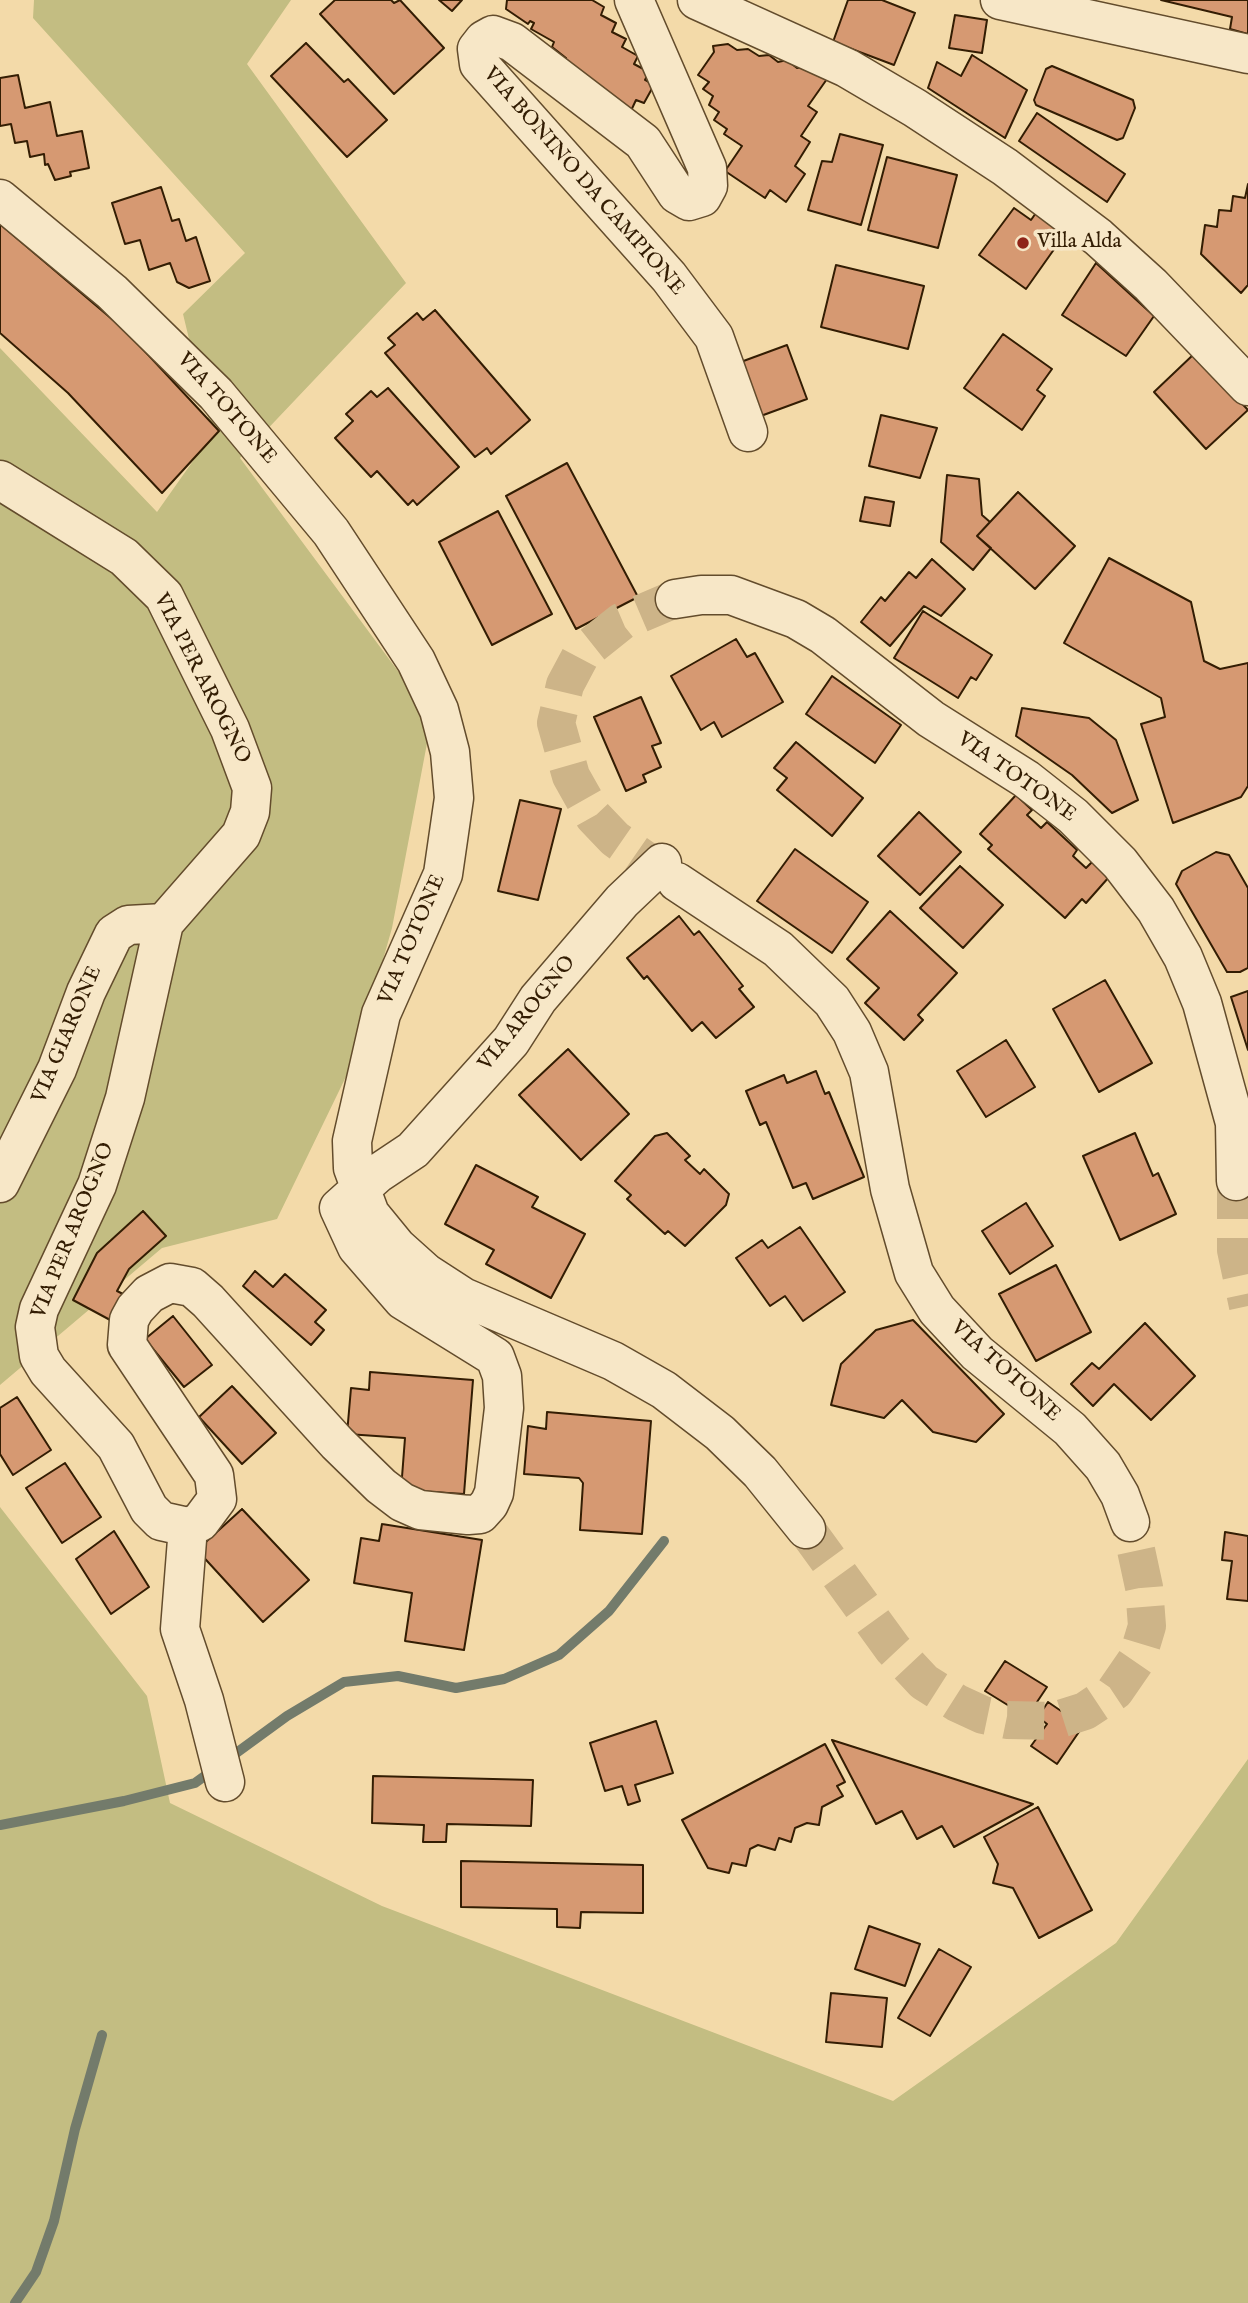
<!DOCTYPE html>
<style>
body{margin:0}
canvas{display:block;background:#f3daa9}
</style>
<canvas width="1248" height="2303"></canvas>
<script>
const ctx = document.querySelector('canvas').getContext('2d');
ctx.lineJoin = 'round';
function fill(path, color) { ctx.fillStyle = color; ctx.fill(path, 'evenodd'); }
const shape = rows => new Path2D(rows.map(r => 'M' + r).join(''));
function stroke(path, color, width, dash) { ctx.strokeStyle = color; ctx.lineWidth = width; ctx.lineCap = dash ? 'butt' : 'round'; ctx.setLineDash(dash || []); ctx.stroke(path); }
function drawText(font, color, halo, rows, align = 'center') {
  ctx.font = font + ' "IM FELL English",serif'; ctx.lineWidth = 7; ctx.setLineDash([]); ctx.textBaseline = 'middle'; ctx.strokeStyle = halo; ctx.fillStyle = color; for (const [text, x, y, turn = 0] of rows) {
    ctx.save(); ctx.translate(x, y); ctx.rotate((+turn || 0) * Math.PI / 180); ctx.textAlign = isNaN(turn) ? turn : align; if (halo) ctx.strokeText(text, 0, 0); ctx.fillText(text, 0, 0); ctx.restore();
  }
}
fill(shape([
 [34,0,291,0,247,64,406,283,240,458,432,717,392,928,355,1058,277,1219,162,1248,0,1385,0,348,157,512,212,434,183,314,245,253,33,18],
 [0,1507,147,1696,170,1803,382,1906,893,2101,1116,1943,1248,1759,1248,2303,0,2303]
]), '#c3bd82');
stroke(shape([
 [228,1759,287,1716,344,1682,398,1676,456,1688,504,1679,559,1655,609,1611,664,1541],
 [0,1825,124,1801,195,1783,213,1770],
 [15,2303,36,2272,54,2221,75,2129,102,2035]
]), '#737b6b', 10);
const building = shape([
 [335,0,391,0,394,3,400,0,444,48,394,94,320,14,335,0],
 [439,0,462,0,452,11,439,0],
 [592,0,604,7,601,15,616,23,612,32,626,39,622,47,638,56,634,64,649,72,645,80,654,85,644,103,636,100,629,115,564,63,566,58,552,47,554,42,531,29,534,23,530,21,528,24,506,9,507,0,592,0],
 [848,0,882,0,915,13,894,65,833,42,848,0],
 [1161,0,1248,0,1248,34,1230,29,1232,17,1161,0],
 [955,15,987,20,982,53,949,48,955,15],
 [306,43,344,82,348,79,387,120,347,157,271,76,306,43],
 [728,44,737,50,748,49,759,56,769,55,778,62,787,60,797,68,808,66,827,79,808,106,817,112,801,136,810,142,795,166,805,174,786,202,770,190,765,198,725,171,742,146,724,134,727,129,714,120,719,112,709,105,713,96,703,89,709,82,698,75,714,52,713,46,728,44],
 [972,55,1027,90,1005,138,928,88,937,62,961,76,972,55],
 [1052,66,1133,100,1135,108,1123,138,1117,140,1036,105,1034,100,1046,69,1052,66],
 [18,75,25,108,50,102,57,136,82,131,89,168,70,172,71,176,55,180,48,164,45,165,44,154,30,157,27,141,15,143,11,124,0,126,0,78,18,75],
 [1037,113,1125,174,1107,202,1019,141,1037,113],
 [840,134,883,145,861,225,808,210,822,161,832,162,840,134],
 [887,157,957,175,938,248,868,230,887,157],
 [1248,184,1248,285,1241,293,1201,254,1205,225,1217,227,1219,210,1231,211,1233,196,1245,198,1248,184],
 [161,187,172,221,179,219,186,241,196,237,210,281,189,288,177,282,170,263,149,270,140,240,125,244,112,203,161,187],
 [1014,208,1031,220,1038,210,1067,231,1026,289,979,255,1014,208],
 [0,224,126,331,219,431,162,493,68,393,0,333,0,224],
 [1096,263,1154,316,1126,356,1062,315,1096,263],
 [836,265,924,286,908,349,821,327,836,265],
 [435,310,530,420,491,454,487,448,475,457,385,353,395,345,388,338,417,313,423,320,435,310],
 [1003,334,1052,369,1037,390,1045,396,1022,430,964,388,1003,334],
 [787,345,807,399,758,417,738,363,787,345],
 [1195,353,1248,410,1206,449,1154,392,1195,353],
 [388,388,459,467,417,505,413,500,408,505,377,471,371,477,335,438,353,421,346,414,371,391,377,397,388,388],
 [881,415,937,428,920,478,869,466,881,415],
 [567,463,638,597,576,629,506,496,567,463],
 [947,475,979,479,982,515,990,522,977,536,991,548,973,570,941,542,947,475],
 [1018,492,1075,546,1035,589,977,536,1018,492],
 [865,497,894,502,890,526,860,521,865,497],
 [498,511,552,614,492,645,439,542,498,511],
 [1109,558,1191,602,1204,661,1220,669,1248,663,1248,786,1241,797,1173,823,1141,724,1165,717,1161,698,1064,643,1109,558],
 [932,559,965,589,941,616,924,606,890,646,861,622,881,597,885,601,909,572,916,578,932,559],
 [923,611,992,655,976,680,971,677,958,698,894,658,923,611],
 [736,639,747,657,755,653,783,702,722,737,714,722,701,730,671,676,736,639],
 [832,676,901,725,875,763,806,714,832,676],
 [641,697,661,743,652,746,661,767,643,775,646,782,626,791,594,717,641,697],
 [1022,708,1089,718,1116,740,1138,800,1112,813,1072,775,1016,736,1022,708],
 [796,742,863,798,832,836,777,790,787,778,774,768,796,742],
 [1016,795,1032,810,1027,815,1041,828,1047,822,1077,850,1073,856,1086,868,1092,862,1109,877,1086,903,1082,899,1065,918,988,849,992,845,980,834,1016,795],
 [520,800,561,809,538,900,498,891,520,800],
 [919,812,961,852,920,895,878,856,919,812],
 [795,849,868,902,832,953,757,901,795,849],
 [1216,852,1229,855,1248,888,1248,968,1240,972,1227,972,1176,884,1182,871,1216,852],
 [960,866,1003,905,963,948,920,908,960,866],
 [890,911,957,973,918,1015,923,1020,904,1040,865,1003,879,988,847,959,890,911],
 [679,916,694,935,699,931,743,986,739,989,754,1007,716,1038,702,1022,692,1031,647,976,644,979,627,958,679,916],
 [1105,980,1152,1063,1099,1092,1053,1009,1105,980],
 [1248,991,1248,1050,1231,997,1248,991],
 [1006,1040,1035,1087,986,1117,957,1071,1006,1040],
 [568,1049,629,1114,581,1160,519,1095,568,1049],
 [816,1071,825,1094,829,1092,864,1177,813,1199,806,1183,793,1188,766,1122,760,1125,746,1091,784,1075,787,1083,816,1071],
 [667,1133,690,1156,685,1160,700,1174,704,1169,729,1194,726,1205,685,1246,668,1231,665,1234,627,1199,631,1195,615,1181,655,1136,667,1133],
 [1135,1133,1153,1176,1158,1173,1176,1214,1120,1240,1083,1156,1135,1133],
 [476,1165,538,1197,532,1207,585,1234,551,1298,486,1264,494,1250,445,1224,476,1165],
 [1026,1203,1053,1246,1010,1274,982,1231,1026,1203],
 [143,1211,166,1236,129,1269,117,1291,125,1295,112,1321,73,1300,97,1253,143,1211],
 [800,1227,845,1292,803,1321,785,1296,770,1306,736,1258,762,1240,768,1248,800,1227],
 [1056,1265,1091,1332,1036,1361,999,1294,1056,1265],
 [255,1271,273,1287,285,1274,326,1310,315,1322,324,1330,311,1345,243,1286,255,1271],
 [173,1316,212,1365,184,1387,145,1339,173,1316],
 [913,1320,1004,1414,976,1442,933,1432,902,1400,884,1418,831,1405,841,1364,876,1330,913,1320],
 [1145,1323,1195,1376,1151,1420,1114,1384,1093,1406,1071,1384,1092,1363,1099,1369,1145,1323],
 [370,1372,473,1380,464,1494,401,1490,405,1438,347,1434,351,1388,369,1390,370,1372],
 [232,1386,276,1433,242,1464,199,1417,232,1386],
 [17,1397,51,1450,13,1475,0,1454,0,1408,17,1397],
 [547,1412,651,1421,642,1534,580,1530,583,1483,579,1478,524,1474,528,1426,546,1429,547,1412],
 [65,1463,101,1517,62,1543,26,1488,65,1463],
 [242,1509,309,1580,263,1622,197,1550,242,1509],
 [382,1524,482,1540,464,1650,405,1641,412,1593,354,1583,361,1538,379,1541,382,1524],
 [114,1531,149,1587,111,1614,76,1559,114,1531],
 [1225,1532,1248,1536,1248,1601,1227,1599,1232,1561,1222,1560,1225,1532],
 [1005,1661,1047,1687,1027,1717,985,1691,1005,1661],
 [1048,1702,1083,1726,1057,1764,1031,1746,1047,1724,1038,1717,1048,1702],
 [656,1721,673,1773,635,1785,640,1801,628,1805,622,1786,605,1791,590,1743,656,1721],
 [832,1740,1033,1804,954,1847,942,1826,917,1839,902,1811,876,1824,832,1740],
 [825,1744,845,1782,837,1786,843,1796,822,1807,819,1825,807,1823,795,1828,791,1842,779,1838,775,1850,758,1845,750,1849,746,1866,732,1863,729,1873,708,1868,682,1820,825,1744],
 [373,1776,533,1780,531,1826,447,1824,446,1842,423,1842,424,1825,372,1823,373,1776],
 [1038,1807,1092,1910,1039,1938,1013,1888,993,1883,998,1864,984,1837,1038,1807],
 [461,1861,643,1865,643,1913,581,1912,580,1928,557,1927,557,1909,461,1907,461,1861],
 [869,1926,920,1944,905,1986,855,1969,869,1926],
 [939,1949,971,1967,930,2036,898,2018,939,1949],
 [831,1993,887,1998,882,2047,826,2042,831,1993]
]);
fill(building, '#d69972');
stroke(building, '#331d03', 2);
stroke(shape([
 [675,599,621,622,582,653,565,685,556,723,571,776,594,817,615,839,677,882],
 [1236,1181,1236,1250,1248,1306],
 [806,1529,893,1649,924,1682,957,1703,983,1715,1007,1720,1054,1721,1085,1711,1115,1691,1137,1659,1147,1626,1144,1587,1130,1522]
]), '#cdb488', 38, [38, 19]);
const minor = shape([
 [634,0,707,168,708,186,702,197,689,201,677,194,643,142,512,42,493,35,484,40,477,49,479,64,669,277,714,337,748,432],
 [697,0,847,68,915,108,1005,167,1098,237,1151,285,1248,386],
 [1000,0,1248,54],
 [0,199,112,292,216,394,331,532,416,661,439,710,450,752,454,798,443,874,381,1014,352,1141,353,1168,370,1214,397,1247,426,1273,463,1297,613,1361,664,1390,720,1433,760,1472,806,1529],
 [0,480,124,557,164,596,230,729,252,788,250,812,241,835,164,923,125,1098,97,1185,39,1309,35,1327,39,1356,48,1371,116,1446,149,1509,161,1521,188,1527,200,1522,217,1499,214,1475,127,1345,129,1320,135,1309,149,1294,170,1283,192,1287,208,1301,337,1443,381,1486,402,1502,420,1510,468,1515,480,1514,489,1504,494,1493,504,1408,502,1376,495,1357,403,1300,357,1247,339,1208,377,1174,413,1150,511,1041,538,999,622,901,662,863],
 [675,599,701,595,731,595,796,619,823,635,931,719,1026,779,1073,816,1120,863,1156,910,1183,957,1202,1003,1235,1123,1236,1181],
 [677,882,778,949,832,1001,852,1032,869,1072,890,1189,914,1273,937,1310,977,1353,1070,1429,1103,1466,1120,1495,1130,1522],
 [0,1183,57,1069,86,992,114,934,128,925,164,923],
 [188,1527,180,1629,204,1700,225,1782]
]);
stroke(minor, '#634c2c', 41);
stroke(minor, '#f7e7c7', 38);
for (const [x, y, r, color] of [
 [1023,243,7,"#8f2418"]
]) { const dot = new Path2D(); dot.arc(x, y, r, 0, 2 * Math.PI); ctx.fillStyle = color; ctx.fill(dot); stroke(dot, '#f7e7c7', 2.5); }
drawText('21px', '#331d03', '#f7e7c7', [
 ["VIA BONINO DA CAMPIONE",583,182,49],
 ["VIA TOTONE",226,409,49],
 ["VIA PER AROGNO",201,679,63],
 ["VIA TOTONE",1016,778,35],
 ["VIA TOTONE",413,940,-67],
 ["VIA AROGNO",528,1014,-51],
 ["VIA GIARONE",68,1035,-67],
 ["VIA PER AROGNO",74,1231,-68],
 ["VIA TOTONE",1005,1372,42]
]);
drawText('21px', '#331d03', '#f7e7c7', [
 ["Villa Alda",1037,243]
], 'left');
</script>
